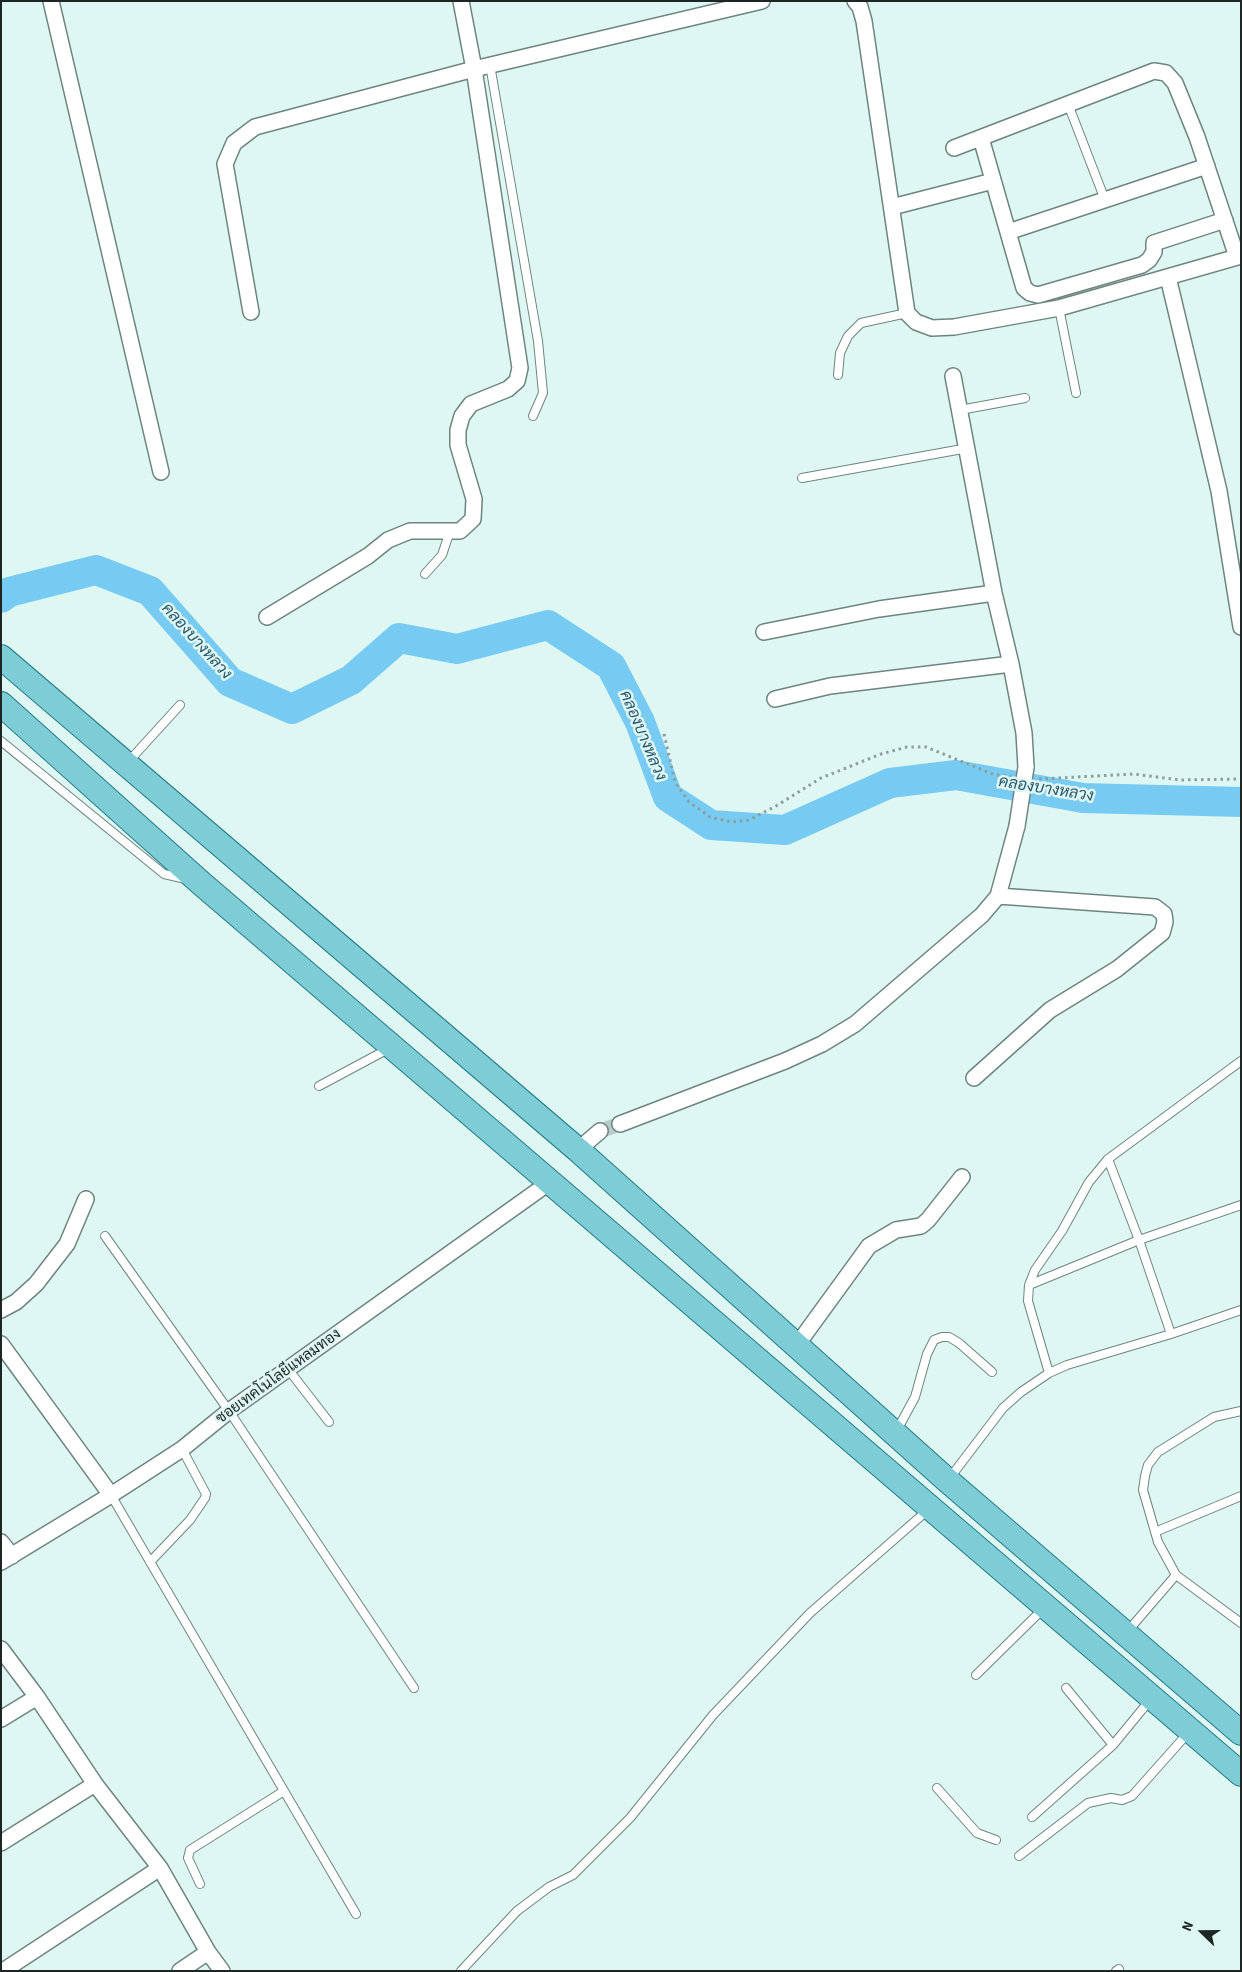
<!DOCTYPE html>
<meta charset="utf-8">
<style>
body{margin:0}
#map{position:relative;width:1242px;height:1972px;overflow:hidden;background:#dff7f3;font-family:"Source Sans 3",sans-serif}
canvas{display:block}
.frame{position:absolute;inset:0;border:2px solid #1d2624;pointer-events:none}
.north{position:absolute;left:1177px;top:1907px;width:50px;height:50px;-webkit-text-stroke:4px #dff7f3;paint-order:stroke;rotate:292deg;font-size:14px;font-weight:700;line-height:20px;text-align:center;color:#1d2624}
.north::after{content:'';display:block;margin:auto;width:18px;height:22px;background:#1d2624;clip-path:polygon(50% 0,100% 100%,50% 72%,0 100%)}
</style>
<div id="map">
<canvas width="1242" height="1972"></canvas>
<div class="frame"></div>
<div class="north">N</div>
</div>
<script>
const ctx = document.querySelector('canvas').getContext('2d');
ctx.lineJoin = 'round';
const shape = rows => new Path2D(rows.map(r => 'M' + r).join(''));
function stroke(path, color, width, dash) { ctx.strokeStyle = color; ctx.lineWidth = width; ctx.lineCap = dash ? 'butt' : 'round'; ctx.setLineDash(dash || []); ctx.stroke(path); }
function drawText(font, color, halo, rows, align = 'center') {
  ctx.font = font + ' "Source Sans 3",Sarabun,sans-serif'; ctx.lineWidth = 5; ctx.setLineDash([]); ctx.textBaseline = 'middle'; ctx.strokeStyle = halo; ctx.fillStyle = color; for (const [text, x, y, turn = 0] of rows) {
    ctx.save(); ctx.translate(x, y); ctx.rotate((+turn || 0) * Math.PI / 180); ctx.textAlign = isNaN(turn) ? turn : align; if (halo) ctx.strokeText(text, 0, 0); ctx.fillText(text, 0, 0); ctx.restore();
  }
}
stroke(shape([
 [1,598,9,592,96,570,150,591,230,682,292,709,351,680,399,638,457,649,548,625,611,666,640,722,668,797,711,825,785,830,890,783,956,775,1083,798,1241,802]
]), '#77cbf3', 30);
stroke(shape([
 [600,1131,620,1124]
]), '#b8cdca', 15, [15, 8]);
const lane = shape([
 [490,65,538,341,543,393,533,416],
 [1068,104,1105,200],
 [1059,308,1076,393],
 [838,375,840,353,848,336,861,323,907,313],
 [960,410,1025,398],
 [802,478,968,448],
 [425,574,442,555,450,531],
 [1,741,164,874,186,879],
 [129,761,180,705],
 [319,1086,390,1048],
 [1108,1159,1139,1240,1171,1334],
 [105,1236,229,1411,414,1688],
 [1029,1285,1035,1270,1062,1231,1089,1182,1108,1159,1241,1061],
 [288,1369,329,1422],
 [1049,1373,1028,1301,1029,1285,1139,1240,1241,1205],
 [896,1432,915,1397,927,1354,934,1340,942,1337,949,1337,959,1343,992,1372],
 [949,1479,1003,1408,1021,1392,1049,1373,1067,1365,1171,1334,1241,1310],
 [111,1495,356,1914],
 [1155,1532,1241,1496],
 [150,1562,190,1520,205,1498,206,1494,182,1449],
 [1176,1575,1241,1623],
 [1127,1632,1176,1575,1158,1542,1143,1490,1145,1476,1148,1465,1158,1452,1214,1417,1241,1411],
 [976,1675,1044,1608],
 [1113,1745,1150,1700],
 [937,1788,977,1833,996,1840],
 [1032,1817,1113,1745,1066,1688],
 [1019,1856,1088,1803,1111,1798,1122,1800,1132,1796,1188,1733],
 [200,1884,188,1858,190,1850,284,1791],
 [461,1971,517,1911,549,1887,573,1875,630,1818,713,1715,810,1613,929,1509],
 [1116,1971,1119,1969]
]);
const street = shape([
 [51,1,161,472],
 [855,1,860,7,864,21,907,313,916,322,932,328,954,327,1059,308,1241,256],
 [981,138,1024,288,1030,293,1038,295,1142,265,1149,260,1154,252,1154,243,1225,220],
 [954,148,1154,71,1166,73,1175,83,1197,137,1237,257],
 [892,207,993,181],
 [1008,232,1207,166],
 [1168,277,1219,491,1241,627],
 [251,312,225,164,234,143,255,127,474,69,762,1],
 [953,376,994,593,1011,664,1024,733,1026,767],
 [267,617,368,556,388,540,410,531,460,531,473,519,474,499,458,445,458,430,462,416,471,404,508,389,517,381,520,368,474,69,461,1],
 [764,632,879,609,994,593],
 [775,699,830,686,1011,664],
 [974,1078,1050,1010,1117,969,1162,933,1165,922,1164,914,1155,907,998,896],
 [620,1124,785,1061,822,1044,855,1024,982,915,998,896,1017,826],
 [578,1150,600,1131],
 [1,1310,16,1302,36,1284,67,1244,86,1199],
 [1,1344,111,1495],
 [797,1345,869,1246,896,1230,921,1226,928,1220,962,1177],
 [1,1542,12,1556],
 [1,1562,111,1495,182,1449,229,1411,550,1182],
 [1,1649,37,1697,95,1784,160,1868,208,1952,222,1971],
 [1,1719,37,1697],
 [1,1843,95,1784],
 [3,1971,160,1868],
 [180,1971,208,1952]
]);
const primary = shape([
 [1,657,578,1150,948,1481,1241,1733],
 [1,704,202,884,1241,1774]
]);
stroke(lane, '#6e8480', 10);
stroke(street, '#6e8480', 18);
stroke(primary, '#247c86', 26);
stroke(shape([
 [664,734,675,782,689,802,710,817,732,822,749,820,776,806,821,778,881,754,907,747,926,747,995,775,1011,776],
 [1039,779,1134,774,1180,780,1241,779]
]), '#8c9e9b', 3, [2.5, 4]);
stroke(lane, '#fff', 8);
stroke(street, '#fff', 15);
stroke(primary, '#7dccd6', 24);
const streetBridge = shape([
 [1017,826,1026,767]
]);
stroke(streetBridge, '#6e8480', 18, []);
stroke(streetBridge, '#fff', 15);
drawText('15px', '#1d2624', '#dff7f3', [
 ["ซอยเทคโนโลยีแหลมทอง",279,1377,-36]
]);
drawText('italic 16px', '#29576d', '#dff7f3', [
 ["คลองบางหลวง",196,642,48],
 ["คลองบางหลวง",642,736,67],
 ["คลองบางหลวง",1046,790,9]
]);
</script>
